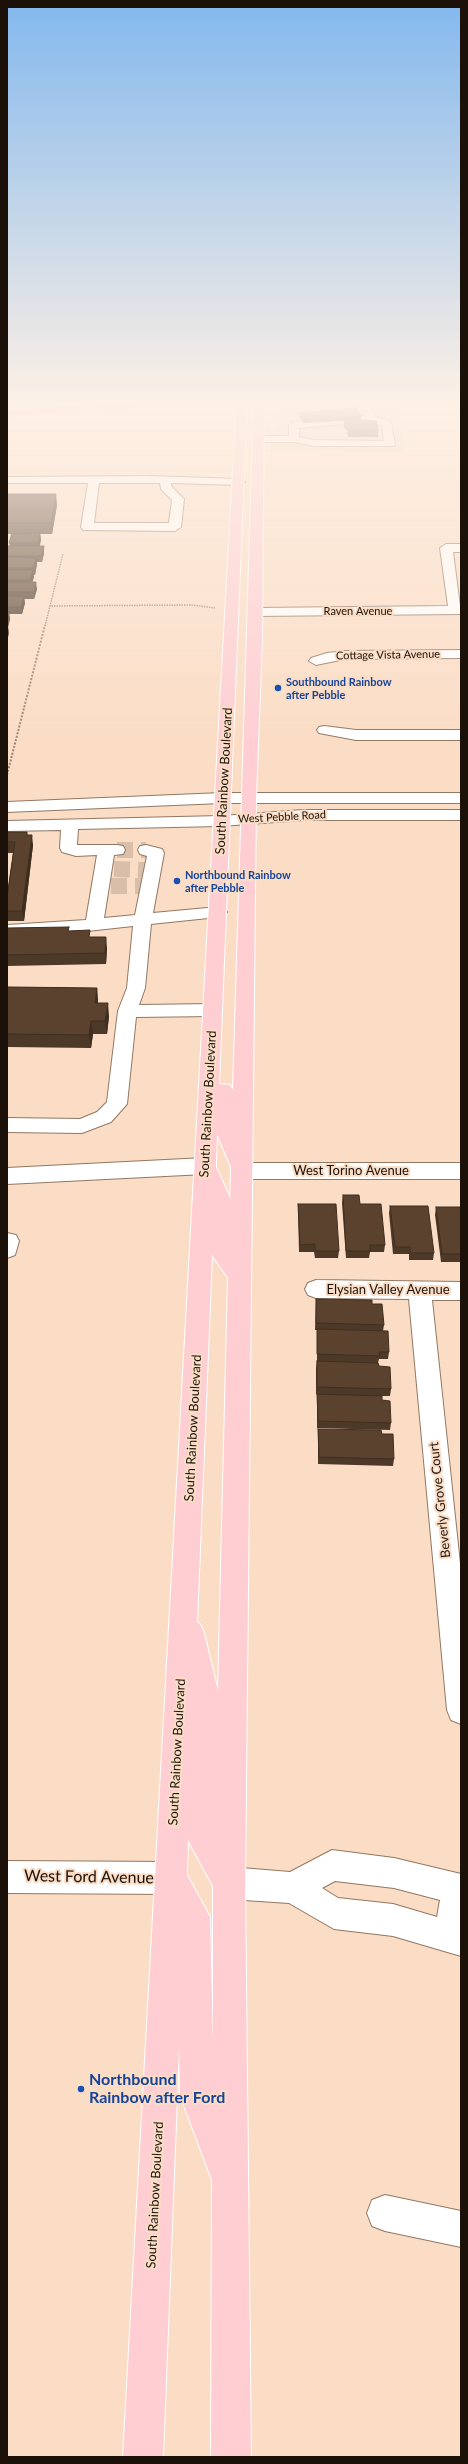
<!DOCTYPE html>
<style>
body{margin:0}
#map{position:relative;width:468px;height:2464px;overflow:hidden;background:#fbddc6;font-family:Lato,sans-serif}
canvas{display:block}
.frame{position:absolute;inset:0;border:8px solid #1b1109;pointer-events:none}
</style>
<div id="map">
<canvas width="468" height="2464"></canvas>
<div class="frame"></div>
</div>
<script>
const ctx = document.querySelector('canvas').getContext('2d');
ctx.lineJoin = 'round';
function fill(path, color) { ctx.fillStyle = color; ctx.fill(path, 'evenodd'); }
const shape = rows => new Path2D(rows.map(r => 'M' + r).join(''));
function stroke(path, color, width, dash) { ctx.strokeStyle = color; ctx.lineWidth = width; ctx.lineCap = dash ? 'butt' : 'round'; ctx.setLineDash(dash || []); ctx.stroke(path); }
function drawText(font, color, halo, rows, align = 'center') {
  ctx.font = font + ' Lato,sans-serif'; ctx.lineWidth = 4; ctx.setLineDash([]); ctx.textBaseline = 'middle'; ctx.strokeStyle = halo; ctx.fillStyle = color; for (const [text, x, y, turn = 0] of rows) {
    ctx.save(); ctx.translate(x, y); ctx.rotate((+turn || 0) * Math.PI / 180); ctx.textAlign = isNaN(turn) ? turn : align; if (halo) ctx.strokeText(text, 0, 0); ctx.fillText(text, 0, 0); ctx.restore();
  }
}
fill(shape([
 [300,399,397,399,403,452,270,451,282,401]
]), '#e3d9c4');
stroke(shape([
 [117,850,146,850],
 [114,869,145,870],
 [111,886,143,886]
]), '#d9beaa', 16, [16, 8]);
const minor = shape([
 [355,399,365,399,376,417,391,422,395,444,394,446,314,446,294,442,258,442,253,439,258,436,289,436,289,425,294,422,365,416,355,399],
 [371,422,382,426,384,441,314,440,299,437,299,428,371,422],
 [149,476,239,479,245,482,239,485,171,483,171,486,184,499,181,527,175,531,83,530,81,527,88,483,7,483,7,477,149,476],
 [99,483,160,483,161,489,172,500,169,523,94,523,99,483],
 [446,544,461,544,461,552,453,552,461,614,256,616,249,612,256,608,448,606,440,548,446,544],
 [461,650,461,658,345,659,316,665,309,661,311,658,327,653,345,651,461,650],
 [324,726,356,730,461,730,461,740,356,740,319,733,317,730,319,727,324,726],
 [222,793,461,793,461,803,222,803,7,812,7,802,222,793],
 [303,810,461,810,461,820,303,820,221,826,78,829,77,845,117,845,123,846,125,850,123,854,114,855,104,918,135,915,147,856,140,854,138,850,140,846,146,845,162,849,164,853,153,913,218,907,224,908,227,912,224,916,218,917,151,924,145,988,139,1005,213,1004,220,1006,222,1010,220,1014,213,1016,136,1017,127,1104,111,1122,82,1133,7,1132,7,1118,80,1119,97,1112,107,1102,118,1011,127,988,133,926,60,934,7,937,7,925,86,920,97,855,76,856,62,852,60,848,61,830,7,831,7,821,221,816,303,810],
 [205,1158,212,1161,216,1166,212,1171,205,1174,7,1184,7,1168,205,1158],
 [242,1163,461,1163,461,1179,242,1179,235,1177,231,1171,235,1165,242,1163],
 [7,1233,16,1235,19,1241,15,1255,7,1258,7,1233],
 [316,1280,461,1282,461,1300,432,1300,461,1573,461,1724,451,1720,447,1710,409,1299,316,1298,308,1295,305,1289,308,1283,316,1280],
 [332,1850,394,1858,461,1874,461,1956,393,1936,334,1929,289,1903,229,1899,218,1894,213,1883,218,1872,229,1867,290,1872,332,1850],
 [335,1881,394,1888,440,1900,437,1917,393,1904,338,1898,322,1888,335,1881],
 [7,1861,171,1862,182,1867,187,1878,182,1889,171,1894,7,1893,7,1861],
 [385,2195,461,2211,461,2247,385,2231,372,2226,367,2213,372,2200,385,2195]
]);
const major = shape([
 [237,399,247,399,219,1084,230,1085,233,1090,254,399,264,399,262,641,256,797,245,1883,251,2457,211,2457,212,2180,180,2095,179,2046,163,2457,123,2457,237,399],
 [217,1134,231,1167,230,1205,230,1198,216,1167,217,1134],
 [212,1255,228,1278,218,1691,204,1633,200,1624,197,1622,212,1255],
 [188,1840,213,1886,213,2046,210,1917,187,1875,188,1840]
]);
const highway = shape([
 [163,399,212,399,207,402,7,417,7,411,163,399]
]);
stroke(minor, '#927762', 2);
stroke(major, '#fff', 2);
stroke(highway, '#fff', 2);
stroke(shape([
 [49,606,192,605,215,608],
 [45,626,63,554]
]), '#998473', 1.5, [1.5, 1]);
stroke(shape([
 [7,775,45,625]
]), '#998473', 2, [2, 1.5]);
fill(minor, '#fff');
fill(major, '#feced3');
fill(highway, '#feadb5');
fill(shape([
 [299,413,361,416,361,419,357,419,378,431,378,437,348,437,347,430,344,428,344,422,351,420,303,423,299,416],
 [7,494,57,505,52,534,40,534,41,540,39,546,44,546,44,553,42,562,37,562,37,564,35,575,34,575,34,577,32,582,37,589,34,599,24,599,25,603,22,614,9,614,10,619,8,627,9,633,7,641,7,550,10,546,9,543,11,534,7,534],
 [7,832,28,835,33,845,24,921,7,921,7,897,13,853,7,853],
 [7,928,69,931,90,937,107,948,106,964,7,966],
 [7,987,97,988,98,1003,109,1016,107,1034,93,1034,91,1048,7,1047],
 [343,1195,360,1204,385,1245,384,1252,370,1252,369,1258,346,1258,342,1203],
 [298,1204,339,1251,338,1258,315,1258,314,1252,299,1252,298,1211],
 [390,1206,434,1253,433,1260,409,1260,409,1254,393,1254,389,1213],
 [436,1207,461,1207,461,1262,441,1262,435,1215],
 [316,1299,372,1304,384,1325,383,1331,389,1352,388,1359,379,1359,378,1363,379,1366,391,1389,390,1396,382,1396,382,1400,391,1423,390,1430,317,1428,317,1394,316,1394,316,1368,317,1361,317,1330,315,1330],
 [318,1429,382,1434,394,1459,393,1466,318,1464]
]), '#4d3928');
fill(shape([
 [361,416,361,419,325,422,325,418],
 [56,494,57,505,52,534,51,523],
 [40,533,41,540,39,550,38,543],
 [44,546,44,553,42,562,42,556],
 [36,558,37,564,35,575,34,568],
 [33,570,34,577,31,587,30,580],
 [36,582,37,589,34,599,34,592],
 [24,596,25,603,22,614,21,607],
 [9,612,10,619,8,627,9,633,7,641,7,621],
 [32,835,33,845,24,921,22,911],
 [106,937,107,948,106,964,105,953],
 [97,988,98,1001,96,1016,95,1003],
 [108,1003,109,1016,107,1034,105,1021],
 [91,1021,93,1034,91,1048,89,1035]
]), '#3f2e20');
const building = shape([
 [356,408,361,416,304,420,299,413,356,408],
 [353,419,376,421,378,431,349,431,348,423,344,422,353,419],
 [7,494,56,494,51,523,7,523,7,494],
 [40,533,38,543,9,543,12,534,40,533],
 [8,546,44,546,42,556,7,556,7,550,8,546],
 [7,557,36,558,34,568,7,568,7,557],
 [7,570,33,570,30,580,7,580,7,570],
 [7,582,36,582,34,592,7,592,7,582],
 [7,596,24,596,21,607,7,607,7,596],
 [7,612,9,612,7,621,7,612],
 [7,832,27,832,27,835,32,835,22,911,7,911,7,897,15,842,7,842,7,832],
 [69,927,68,931,90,930,89,937,106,937,105,953,7,955,7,928,69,927],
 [7,987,97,988,95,1003,108,1003,105,1021,91,1021,89,1035,7,1034,7,987],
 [343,1195,359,1195,360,1204,381,1204,385,1245,370,1245,370,1251,346,1251,343,1195],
 [298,1204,336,1204,339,1251,315,1251,315,1244,300,1245,298,1204],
 [390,1206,428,1206,434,1253,410,1253,410,1247,395,1247,390,1206],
 [436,1207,461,1207,461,1254,442,1254,436,1207],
 [316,1299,372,1300,372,1304,382,1304,384,1325,316,1323,316,1299],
 [317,1329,388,1331,389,1352,379,1352,380,1356,317,1354,317,1329],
 [317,1361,378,1363,379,1366,390,1367,391,1389,317,1387,317,1361],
 [317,1394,382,1396,382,1400,390,1401,391,1423,318,1421,317,1394],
 [318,1429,381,1430,382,1434,393,1434,394,1459,319,1457,318,1429]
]);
fill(building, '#5a422e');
stroke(building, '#3f2e20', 1);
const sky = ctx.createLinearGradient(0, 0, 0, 744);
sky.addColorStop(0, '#83b8ee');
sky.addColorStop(0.54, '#fdf0e5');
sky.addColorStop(1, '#fdf0e500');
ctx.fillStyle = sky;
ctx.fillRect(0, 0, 468, 744);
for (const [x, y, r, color] of [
 [278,688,4,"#1a4fb4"],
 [177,881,4,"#1a4fb4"],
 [81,2089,4,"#1a4fb4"]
]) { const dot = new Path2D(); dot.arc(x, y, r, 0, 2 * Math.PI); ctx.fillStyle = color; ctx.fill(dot); stroke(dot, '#fbddc6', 1.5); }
drawText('11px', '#1b1109', '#fbddc6', [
 ["Raven Avenue",358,611],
 ["Cottage Vista Avenue",388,655,-1],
 ["West Pebble Road",282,817,-3]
]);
drawText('bold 11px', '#164399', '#fbddc6', [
 ["Southbound Rainbow",286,682],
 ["after Pebble",286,695],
 ["Northbound Rainbow",185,875],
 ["after Pebble",185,888]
], 'left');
drawText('13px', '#1b1109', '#fbddc6', [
 ["South Rainbow Boulevard",224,781,-87],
 ["South Rainbow Boulevard",208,1104,-87],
 ["West Torino Avenue",351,1171],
 ["Elysian Valley Avenue",388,1290],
 ["South Rainbow Boulevard",193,1428,-87],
 ["Beverly Grove Court",440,1500,-96],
 ["South Rainbow Boulevard",177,1752,-87],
 ["South Rainbow Boulevard",155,2195,-87]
]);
drawText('16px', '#1b1109', '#fbddc6', [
 ["West Ford Avenue",89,1877,1]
]);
drawText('bold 16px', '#164399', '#fbddc6', [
 ["Northbound",89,2080],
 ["Rainbow after Ford",89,2098]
], 'left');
</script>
